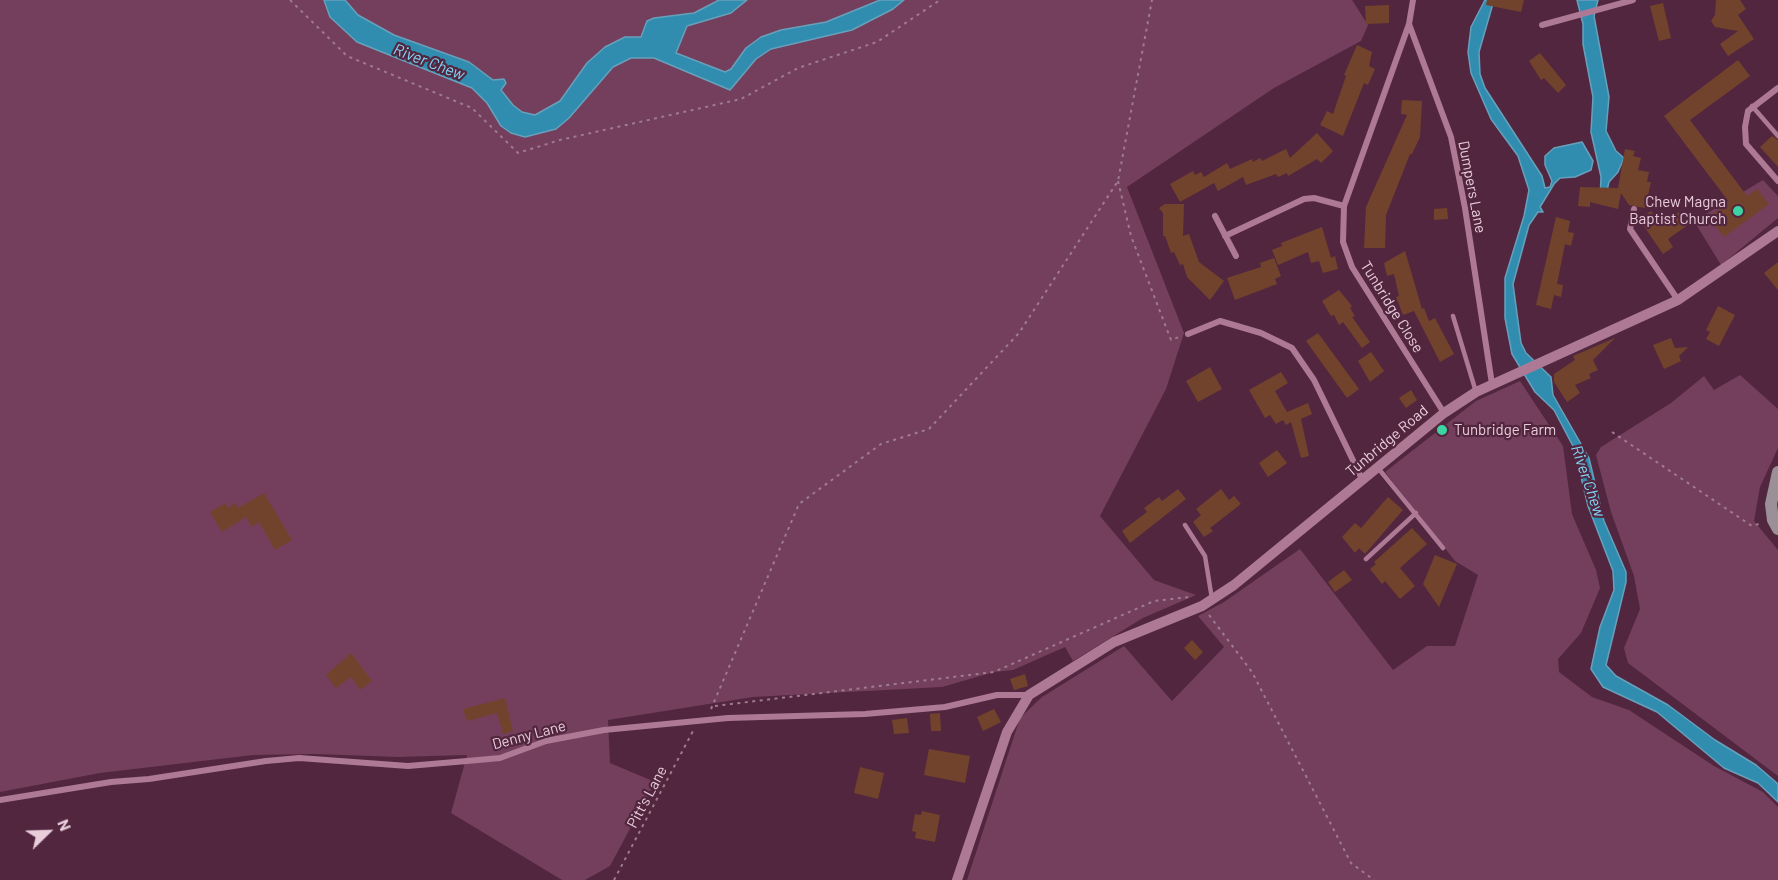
<!DOCTYPE html>
<style>
body{margin:0}
#map{position:relative;width:1778px;height:880px;overflow:hidden;background:#52263f;font-family:Barlow,sans-serif}
canvas{display:block}
.north{position:absolute;left:18px;top:802px;width:60px;height:60px;-webkit-text-stroke:4px #52263f;paint-order:stroke;rotate:67deg;font-size:16px;font-weight:700;line-height:24px;text-align:center;color:#e9cddb}
.north::after{content:'';display:block;margin:auto;width:21px;height:27px;background:#e9cddb;clip-path:polygon(50% 0,100% 100%,50% 72%,0 100%)}
</style>
<div id="map">
<canvas width="1778" height="880"></canvas>
<div class="north">N</div>
</div>
<script>
const ctx = document.querySelector('canvas').getContext('2d');
ctx.lineJoin = 'round';
function fill(path, color) { ctx.fillStyle = color; ctx.fill(path, 'evenodd'); }
const shape = rows => new Path2D(rows.map(r => 'M' + r).join(''));
function stroke(path, color, width, dash) { ctx.strokeStyle = color; ctx.lineWidth = width; ctx.lineCap = dash ? 'butt' : 'round'; ctx.setLineDash(dash || []); ctx.stroke(path); }
function drawText(font, color, halo, rows, align = 'center') {
  ctx.font = font + ' Barlow,sans-serif'; ctx.lineWidth = 4.5; ctx.setLineDash([]); ctx.textBaseline = 'middle'; ctx.strokeStyle = halo; ctx.fillStyle = color; for (const [text, x, y, turn = 0] of rows) {
    ctx.save(); ctx.translate(x, y); ctx.rotate((+turn || 0) * Math.PI / 180); ctx.textAlign = isNaN(turn) ? turn : align; if (halo) ctx.strokeText(text, 0, 0); ctx.fillText(text, 0, 0); ctx.restore();
  }
}
fill(shape([
 [0,0,1352,0,1368,25,1361,41,1274,88,1127,187,1184,333,1166,389,1100,516,1154,580,1196,595,1143,618,1073,661,1065,647,1013,670,994,672,942,687,753,697,608,720,610,763,655,782,610,866,585,880,562,880,451,813,467,755,398,757,316,754,253,755,100,773,0,792],
 [1763,180,1778,196,1778,218,1721,265,1694,221],
 [1740,375,1778,409,1778,448,1760,487,1754,521,1778,550,1778,776,1628,663,1624,648,1640,609,1634,576,1611,512,1596,455,1601,447,1671,403,1704,376,1714,390],
 [1520,381,1563,446,1572,514,1596,570,1600,588,1581,633,1558,659,1559,672,1592,697,1629,710,1714,766,1763,792,1778,807,1778,880,967,880,1020,718,1042,697,1124,646,1172,701,1224,647,1198,616,1224,602,1300,549,1393,670,1427,646,1455,646,1478,575,1455,561,1385,472,1476,401]
]), '#733f5c');
const water = shape([
 [324,0,345,0,358,15,394,35,469,62,493,80,504,79,506,83,501,90,513,105,522,112,535,115,560,101,587,63,605,47,625,37,641,37,647,21,654,18,694,13,719,0,747,0,731,13,687,26,676,53,725,72,731,69,746,48,761,37,781,30,826,22,880,0,904,0,893,9,852,30,771,49,756,59,730,90,654,58,631,58,613,67,569,118,556,129,525,137,511,133,501,126,487,103,472,88,357,42,330,17,324,0],
 [1485,0,1494,0,1479,52,1480,74,1485,88,1542,176,1545,188,1550,187,1552,181,1545,165,1545,156,1554,148,1582,142,1593,161,1591,170,1575,177,1560,178,1554,184,1540,207,1543,212,1538,212,1529,225,1513,284,1521,343,1526,353,1551,377,1553,395,1589,458,1604,521,1626,572,1626,582,1606,665,1616,676,1668,705,1715,740,1756,765,1778,784,1778,802,1758,783,1724,768,1657,712,1603,687,1591,669,1600,627,1614,590,1613,571,1588,506,1574,448,1554,410,1535,392,1512,354,1505,318,1505,278,1524,216,1529,190,1518,156,1491,119,1471,73,1468,52,1471,27,1485,0],
 [1577,0,1598,0,1594,16,1609,97,1606,131,1616,151,1624,158,1618,172,1609,182,1605,199,1600,200,1601,177,1591,132,1593,97,1583,44,1583,24,1577,0]
]);
fill(water, '#318daf');
stroke(water, '#68a0bc', 1.5);
fill(shape([
 [1487,0,1524,0,1521,12,1486,5],
 [1716,0,1740,0,1746,9,1738,15,1754,39,1728,56,1720,44,1738,31,1715,27,1711,21,1715,15],
 [1663,3,1671,38,1659,41,1650,6],
 [1389,5,1389,23,1366,24,1365,6],
 [1357,45,1372,52,1369,66,1375,69,1368,85,1364,83,1343,136,1320,125,1327,111,1333,114,1346,76,1344,75],
 [1540,53,1566,85,1558,93,1544,78,1541,80,1529,61],
 [1738,60,1750,76,1690,120,1747,196,1757,189,1769,204,1724,237,1709,217,1729,202,1664,116],
 [1402,100,1422,101,1420,137,1412,154,1410,154,1386,215,1385,248,1364,248,1366,207,1407,115,1401,114],
 [1317,133,1333,151,1321,163,1317,159,1288,176,1287,173,1278,177,1276,174,1246,185,1243,177,1218,191,1214,183,1180,202,1170,184,1193,171,1195,175,1201,172,1204,177,1227,163,1230,169,1252,159,1253,162,1260,158,1262,161,1286,149,1290,158],
 [1772,136,1778,140,1778,167,1760,147],
 [1625,149,1635,151,1633,156,1641,158,1638,170,1649,172,1647,182,1651,182,1645,208,1629,205,1621,193,1618,209,1590,202,1590,207,1578,206,1580,187,1618,188],
 [1165,204,1184,204,1183,236,1189,234,1199,262,1224,281,1210,300,1187,277,1183,264,1180,265,1174,252,1171,253,1165,236,1163,236,1163,213,1159,208],
 [1447,208,1448,219,1434,220,1434,209],
 [1651,211,1661,225,1679,212,1688,225,1668,239,1673,247,1663,254,1639,219],
 [1556,217,1570,221,1568,232,1574,233,1571,246,1565,244,1557,284,1563,285,1561,297,1554,295,1551,309,1536,305],
 [1322,227,1331,258,1335,256,1338,269,1323,273,1319,261,1311,263,1308,252,1278,265,1272,250,1282,246,1281,243],
 [1405,251,1422,309,1424,308,1429,321,1435,318,1454,354,1440,362,1414,311,1403,315,1396,297,1399,296,1394,274,1387,276,1384,263],
 [1274,258,1281,276,1275,279,1277,284,1235,300,1227,278,1261,267,1260,263],
 [1778,262,1778,290,1764,273],
 [1339,290,1352,306,1350,308,1355,316,1352,317,1370,342,1362,348,1343,322,1339,325,1334,315,1331,316,1322,301],
 [1718,306,1735,315,1719,346,1706,339,1710,332,1706,330],
 [1318,333,1359,389,1347,398,1306,341],
 [1615,338,1593,360,1598,370,1589,374,1591,378,1575,385,1580,393,1567,402,1554,382,1554,374,1575,360,1573,356],
 [1671,338,1675,348,1688,347,1679,356,1681,361,1664,369,1653,345],
 [1371,352,1384,371,1370,382,1358,361],
 [1210,367,1222,389,1198,402,1186,381],
 [1281,372,1288,383,1275,391,1287,412,1308,403,1312,414,1301,419,1309,456,1301,458,1291,422,1286,425,1283,420,1276,424,1270,415,1265,418,1249,390],
 [1411,390,1417,400,1406,408,1399,398],
 [1277,450,1287,463,1268,477,1259,463],
 [1178,489,1186,499,1130,543,1122,531,1147,512,1144,508,1159,497,1162,501],
 [1221,489,1229,500,1234,496,1241,504,1210,528,1213,531,1204,537,1193,522,1201,515,1196,509],
 [264,493,292,540,275,550,259,522,252,527,246,517,222,532,210,512,225,503,228,508,235,503,238,508],
 [1388,497,1403,510,1365,554,1359,548,1355,553,1342,537,1355,523,1361,528],
 [1412,528,1427,544,1400,568,1415,586,1400,599,1385,581,1382,584,1370,569,1376,564,1374,562],
 [1435,555,1457,564,1439,607,1423,584],
 [1344,570,1352,580,1335,592,1328,582],
 [1192,640,1203,652,1195,660,1184,648],
 [351,653,372,681,360,690,351,677,336,688,326,675],
 [1025,674,1028,686,1014,690,1010,679],
 [505,698,513,731,503,734,497,713,467,721,463,709],
 [994,709,1001,722,983,731,977,717],
 [940,713,941,731,931,731,930,714],
 [907,718,909,733,894,734,892,720],
 [929,749,970,756,965,783,924,775],
 [860,767,884,773,878,799,854,793],
 [922,811,940,815,935,842,915,838,916,832,912,831,915,814,921,815]
]), '#72432c');
stroke(shape([
 [290,0,347,56,472,108,518,153,560,140,741,99,798,68,877,42,940,0],
 [1118,181,1131,236,1171,340,1179,337],
 [1612,432,1752,526,1762,523],
 [1209,615,1252,672,1351,863,1374,880],
 [715,706,994,672,1154,601,1190,597],
 [711,709,799,504,881,444,929,429,1019,333,1118,181,1152,0],
 [614,880,693,731]
]), '#9f7b8f', 2, [3, 4.5]);
stroke(shape([
 [1752,106,1778,136],
 [1453,316,1476,392],
 [1378,468,1443,548],
 [1185,525,1205,556,1212,599],
 [1366,559,1416,513]
]), '#ad7994', 4.5);
stroke(shape([
 [1413,0,1409,24,1451,137,1465,208,1492,384],
 [1409,24,1344,206,1343,242,1352,267,1444,413],
 [1542,25,1633,0],
 [1778,88,1748,111,1745,127,1746,144,1778,181],
 [1634,209,1630,229,1678,300],
 [1215,216,1236,256],
 [1225,236,1304,199,1314,198,1344,206],
 [1188,334,1220,321,1261,333,1292,348,1314,380,1363,481],
 [0,800,111,782,149,779,266,761,299,758,408,766,467,761,500,758,546,741,604,730,728,718,865,714,945,707,997,695,1029,695]
]), '#ad7994', 6);
stroke(shape([
 [957,880,1007,732,1029,695,1114,642,1202,606,1234,585,1444,413,1476,392,1678,300,1778,231]
]), '#ad7994', 10);
stroke(shape([
 [1778,472,1771,504,1773,520,1778,529]
]), '#9b8f98', 12);
for (const [x, y, r, color] of [
 [1738,211,6,"#3dd4a3"],
 [1442,430,6,"#3dd4a3"]
]) { const dot = new Path2D(); dot.arc(x, y, r, 0, 2 * Math.PI); ctx.fillStyle = color; ctx.fill(dot); stroke(dot, '#52263f', 2); }
drawText('15px', '#e9cddb', '#52263f', [
 ["Dumpers Lane",1472,187,79],
 ["Tunbridge Close",1392,307,58],
 ["Tunbridge Road",1387,441,-40],
 ["Denny Lane",529,735,-15],
 ["Pitt's Lane",647,797,-62]
]);
drawText('15px', '#e9cddb', '#52263f', [
 ["Chew Magna",1726,202],
 ["Baptist Church",1726,219],
 ["Tunbridge Farm",1454,430,"left"]
], 'right');
drawText('italic 16px', '#84d4f6', '#52263f', [
 ["River Chew",429,62,21],
 ["River Chew",1588,481,71]
]);
</script>
